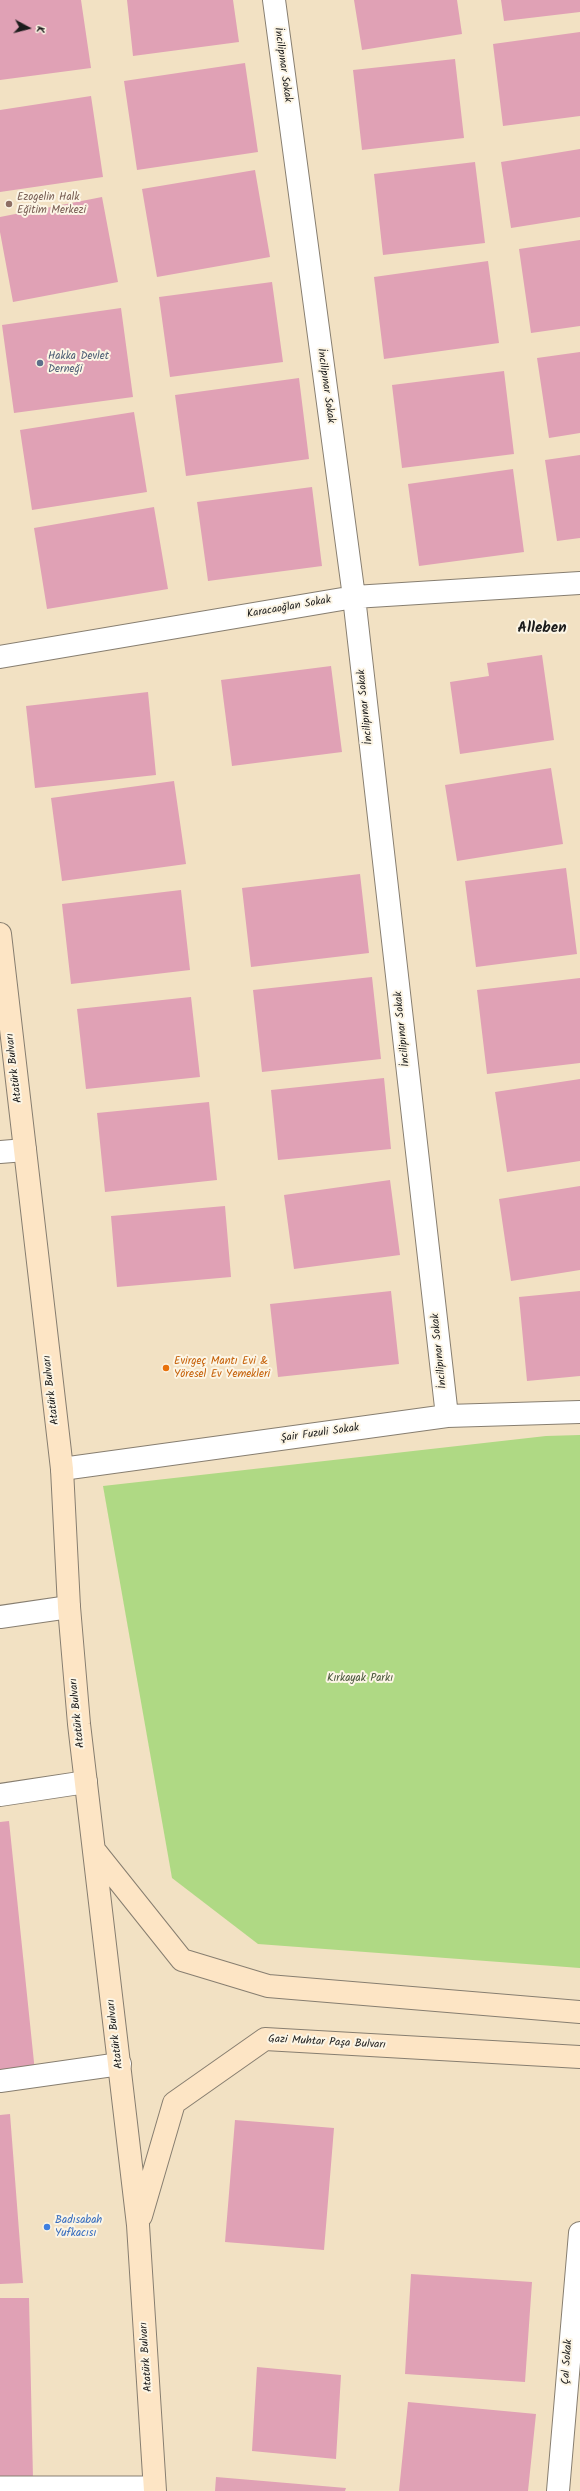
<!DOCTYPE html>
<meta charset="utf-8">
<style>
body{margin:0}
#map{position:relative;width:580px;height:2491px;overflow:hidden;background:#f2e1c3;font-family:Kalam,sans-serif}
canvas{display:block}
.north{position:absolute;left:8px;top:8px;width:40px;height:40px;-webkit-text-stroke:3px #fcf5e5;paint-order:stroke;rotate:97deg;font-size:11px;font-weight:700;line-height:16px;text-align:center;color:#1c1c1c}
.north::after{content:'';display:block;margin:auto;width:14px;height:18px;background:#1c1c1c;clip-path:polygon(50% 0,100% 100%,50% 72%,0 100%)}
</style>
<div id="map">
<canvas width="580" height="2491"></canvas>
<div class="north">K</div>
</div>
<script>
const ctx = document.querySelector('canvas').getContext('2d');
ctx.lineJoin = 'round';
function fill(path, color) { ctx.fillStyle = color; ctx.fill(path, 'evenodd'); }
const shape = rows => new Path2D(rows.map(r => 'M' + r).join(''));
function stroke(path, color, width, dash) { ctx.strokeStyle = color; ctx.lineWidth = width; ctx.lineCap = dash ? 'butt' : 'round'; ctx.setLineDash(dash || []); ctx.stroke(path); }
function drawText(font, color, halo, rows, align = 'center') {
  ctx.font = font + ' Kalam,sans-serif'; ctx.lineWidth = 4; ctx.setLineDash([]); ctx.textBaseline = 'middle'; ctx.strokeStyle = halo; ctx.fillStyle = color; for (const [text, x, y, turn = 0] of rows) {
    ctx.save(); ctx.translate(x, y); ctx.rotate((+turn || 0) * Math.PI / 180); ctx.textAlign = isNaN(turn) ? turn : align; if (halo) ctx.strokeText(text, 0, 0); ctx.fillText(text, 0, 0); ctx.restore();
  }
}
fill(shape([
 [580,1435,580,1968,258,1944,172,1878,103,1486,546,1436]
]), '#afd984');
fill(shape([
 [0,0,81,0,91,68,0,80],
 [127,0,233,0,239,42,133,56],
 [354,0,457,0,462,34,362,50],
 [501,0,580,0,580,12,504,21],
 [580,32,580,116,503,126,493,44],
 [455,59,464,138,362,150,353,70],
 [245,63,258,152,137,170,124,81],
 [91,96,103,177,0,192,0,110],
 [580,149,580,217,511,228,501,162],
 [475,162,485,243,383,255,374,174],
 [255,170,270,257,157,277,142,189],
 [102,197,118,282,13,302,0,232,0,217],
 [580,240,580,326,531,333,519,249],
 [488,261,499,343,384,359,374,277],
 [272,282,283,362,170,377,159,297],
 [121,308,133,397,14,413,2,325],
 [580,352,580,433,549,438,537,358],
 [504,371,514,454,402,468,392,385],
 [299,378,309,459,186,476,175,395],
 [134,412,147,492,32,510,20,430],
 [580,455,580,538,557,541,545,460],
 [513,469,524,552,419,566,408,484],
 [312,487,322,566,208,581,197,502],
 [154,507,168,589,47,609,34,528],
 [542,655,554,740,460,754,450,682,489,676,487,663],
 [331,666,342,752,232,766,221,680],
 [148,692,156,775,35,788,26,706],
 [551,768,563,844,457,861,445,785],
 [174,781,186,864,62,881,51,798],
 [566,868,577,954,476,967,465,881],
 [360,874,369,953,251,967,242,888],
 [181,890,190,970,71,984,62,904],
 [372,977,381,1059,262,1072,253,990],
 [580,978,580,1063,487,1074,477,990],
 [191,997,200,1077,86,1089,77,1009],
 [384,1078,391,1149,278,1160,271,1090],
 [580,1079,580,1161,507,1172,495,1092],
 [209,1102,217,1180,105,1192,97,1113],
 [390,1180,400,1255,294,1269,284,1195],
 [580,1186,580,1270,511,1281,499,1199],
 [225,1206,231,1277,117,1287,111,1216],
 [391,1291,399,1364,278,1377,270,1304],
 [580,1291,580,1376,527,1381,519,1297],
 [9,1821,35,2072,0,2076,0,1822],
 [10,2114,23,2283,0,2284,0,2115],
 [235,2120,334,2128,324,2250,225,2242],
 [411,2274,532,2282,525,2382,405,2374],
 [0,2298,29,2298,33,2479,0,2479],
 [257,2367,341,2375,336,2459,252,2451],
 [408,2402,536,2414,528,2491,399,2491],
 [216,2477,346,2488,345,2491,215,2491]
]), '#e0a1b5');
const service = shape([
 [0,2485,155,2485]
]);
const minor = shape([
 [274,0,354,597,447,1416],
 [0,657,354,597,580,583],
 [0,1152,25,1150],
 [62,1469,447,1416,580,1412],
 [0,1617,69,1607],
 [0,1795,86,1782],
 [0,2081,120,2064],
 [558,2491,580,2233]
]);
const secondary = shape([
 [0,934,62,1469,69,1607,79,1724,138,2225,155,2491],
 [95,1851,182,1960,268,1986,580,2012],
 [141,2216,174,2103,265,2039,580,2057]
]);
stroke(service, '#877e70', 19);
stroke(minor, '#877e70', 24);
stroke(secondary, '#877e70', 24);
stroke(service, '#fff', 17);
stroke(minor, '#fff', 22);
stroke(secondary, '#fde5c5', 22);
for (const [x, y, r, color] of [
 [9,204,4,"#8d6e63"],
 [40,363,4,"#5c6f8a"],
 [166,1368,4,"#e8710a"],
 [47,2227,4,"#3f7fe0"]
]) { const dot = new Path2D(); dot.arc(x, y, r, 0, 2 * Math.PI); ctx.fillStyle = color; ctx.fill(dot); stroke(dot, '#fcf5e5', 1.5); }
drawText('11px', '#1c1c1c', '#fcf5e5', [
 ["İncilipınar Sokak",282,65,82],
 ["İncilipınar Sokak",325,386,82],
 ["Karacaoğlan Sokak",289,608,-10],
 ["İncilipınar Sokak",366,707,-96],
 ["İncilipınar Sokak",403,1029,-96],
 ["Atatürk Bulvarı",15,1068,-97],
 ["İncilipınar Sokak",440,1351,-96],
 ["Atatürk Bulvarı",52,1390,-97],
 ["Şair Fuzuli Sokak",320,1434,-8],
 ["Atatürk Bulvarı",78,1713,-96],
 ["Atatürk Bulvarı",116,2034,-97],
 ["Gazi Muhtar Paşa Bulvarı",327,2043,3],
 ["Atatürk Bulvarı",147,2357,-94],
 ["Çal Sokak",568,2362,-86]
]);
drawText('11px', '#785e54', '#fcf5e5', [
 ["Ezogelin Halk",17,198],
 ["Eğitim Merkezi",17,211]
], 'left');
drawText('11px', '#4e5e75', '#fcf5e5', [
 ["Hakka Devlet",48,357],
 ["Derneği",48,370]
], 'left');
drawText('11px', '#c56008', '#fcf5e5', [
 ["Evirgeç Mantı Evi &",174,1362],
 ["Yöresel Ev Yemekleri",174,1375]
], 'left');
drawText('11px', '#48553b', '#fcf5e5', [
 ["Kırkayak Parkı",360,1679]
]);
drawText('11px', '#366cbe', '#fcf5e5', [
 ["Badısabah",55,2221],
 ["Yufkacısı",55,2234]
], 'left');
drawText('bold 15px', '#1c1c1c', '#fcf5e5', [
 ["Alleben",542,629]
]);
</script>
